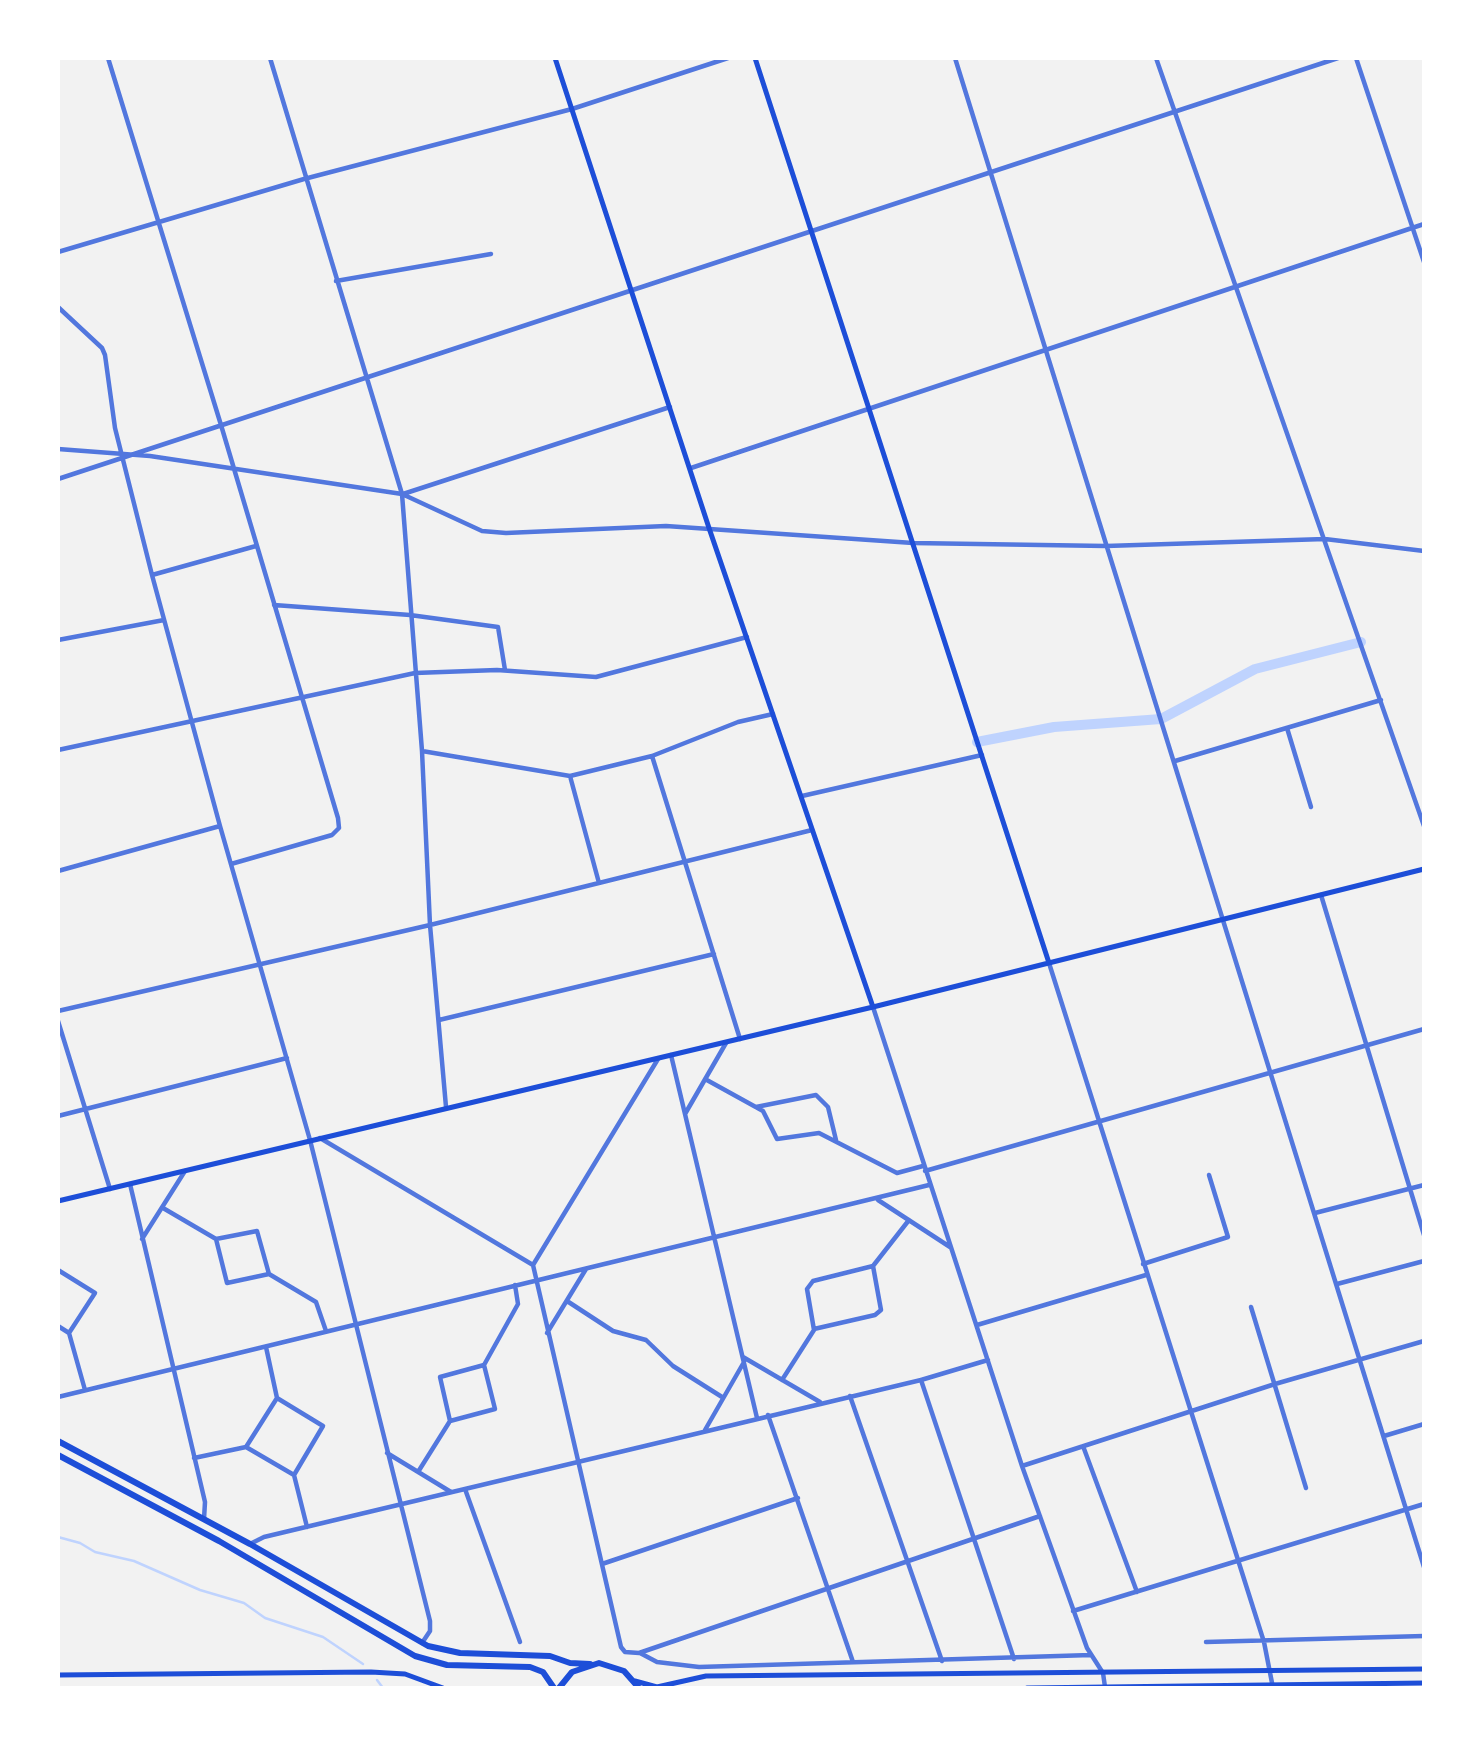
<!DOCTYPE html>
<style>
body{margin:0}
#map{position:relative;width:1482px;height:1746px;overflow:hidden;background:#f2f2f2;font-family:"Roboto Condensed",sans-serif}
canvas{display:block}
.frame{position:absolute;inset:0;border:60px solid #fff;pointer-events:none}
</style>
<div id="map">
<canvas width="1482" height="1746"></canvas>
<div class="frame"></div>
</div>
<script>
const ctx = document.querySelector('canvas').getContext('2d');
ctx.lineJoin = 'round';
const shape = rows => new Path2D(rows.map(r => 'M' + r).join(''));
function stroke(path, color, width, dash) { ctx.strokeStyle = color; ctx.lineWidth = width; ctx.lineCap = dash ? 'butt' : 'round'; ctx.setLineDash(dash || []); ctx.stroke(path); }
stroke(shape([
 [58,1537,80,1543,95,1552,134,1561,200,1590,244,1603,265,1618,323,1637,363,1664],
 [377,1680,383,1688]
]), '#bfd3fe', 2.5);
stroke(shape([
 [977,742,1054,727,1161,719,1255,669,1361,642]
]), '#bfd3fe', 10);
stroke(shape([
 [108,58,221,425,338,818,339,828,332,835,231,864],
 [270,58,402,494,422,751,430,925,446,1107],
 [955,58,1424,1567],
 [1156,58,1424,826],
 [1356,58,1424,262],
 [58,252,304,179,572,109,728,58],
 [336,281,491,254],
 [58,307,102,348,105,355,115,428,152,575,220,826,310,1140,430,1621,430,1631,422,1643],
 [58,449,150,456,402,494,482,531,506,533,666,526,913,543,1106,546,1325,539,1424,551],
 [691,468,1424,224],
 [58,479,1338,58],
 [403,494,670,407],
 [152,575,256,546],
 [274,605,410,615,498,627,505,670],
 [58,640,164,620],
 [1287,728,1311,807],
 [58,750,415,673,497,670,596,677,747,637],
 [422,751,570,776,652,756,738,722,773,714],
 [652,756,740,1039],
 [1175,761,1381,700],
 [570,776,599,883],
 [802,796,982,755],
 [58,871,220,826],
 [1321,895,1424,1235],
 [1049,963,1264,1642,1273,1688],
 [873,1007,1022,1466,1087,1648,1103,1673,1105,1687],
 [58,1011,430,925,812,830],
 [439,1020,714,954],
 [58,1021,110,1189],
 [671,1055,757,1418],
 [705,1079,763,1111,777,1139,819,1133,897,1173,923,1166],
 [756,1107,816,1095,828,1107,836,1140],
 [685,1114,726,1043],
 [58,1116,287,1058],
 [320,1138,533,1265,621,1647,625,1652,639,1653,1040,1516],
 [925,1171,1424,1029],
 [130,1184,205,1502,204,1519],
 [878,1200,950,1247],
 [163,1208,216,1239,257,1231,269,1274],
 [1315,1213,1424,1185],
 [142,1239,185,1171],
 [216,1239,227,1283,269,1274,316,1302,326,1331],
 [1143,1264,1228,1237,1209,1175],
 [533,1265,658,1059],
 [58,1270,95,1293,69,1333],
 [1337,1284,1424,1261],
 [567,1301,613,1331,646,1340,673,1366,722,1397],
 [1251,1307,1306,1488],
 [977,1325,1146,1275],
 [58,1326,69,1333,85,1390],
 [814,1329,875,1315,881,1310,873,1266],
 [547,1333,586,1269],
 [743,1357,820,1402],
 [782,1380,814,1330,807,1289,813,1281,873,1266,909,1220],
 [921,1380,1014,1659],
 [850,1396,942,1661],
 [58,1397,929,1185],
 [277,1398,323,1426,294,1475],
 [768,1415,853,1662],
 [450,1421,440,1377,484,1365],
 [705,1430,744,1362],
 [1384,1436,1424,1424],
 [1083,1446,1137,1592],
 [246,1447,277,1398,266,1347],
 [387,1453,451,1492],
 [194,1458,246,1447,294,1475,307,1527],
 [1022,1466,1275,1384,1424,1341],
 [418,1472,450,1421,495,1409,484,1365,518,1304,515,1285],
 [465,1489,520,1642],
 [250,1544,264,1537,921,1380,988,1360],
 [602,1564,798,1498],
 [1073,1611,1424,1504],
 [1206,1642,1424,1636],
 [640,1653,657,1662,699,1667,1091,1655]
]), '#5277de', 4.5);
stroke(shape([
 [555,58,709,528,873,1007],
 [755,58,1049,963],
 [58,1201,873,1007,1424,869],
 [58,1675,371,1672,405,1674,443,1688],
 [635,1681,657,1687,706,1676,1424,1669],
 [1027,1688,1424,1683]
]), '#1d4ed8', 5);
stroke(shape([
 [58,1441,250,1544,428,1646,460,1653,550,1656,570,1663,590,1664],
 [58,1455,219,1541,415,1656,447,1665,530,1667,543,1672,554,1688],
 [559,1688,572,1672,599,1663,624,1671,639,1688]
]), '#1d4ed8', 6);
</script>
